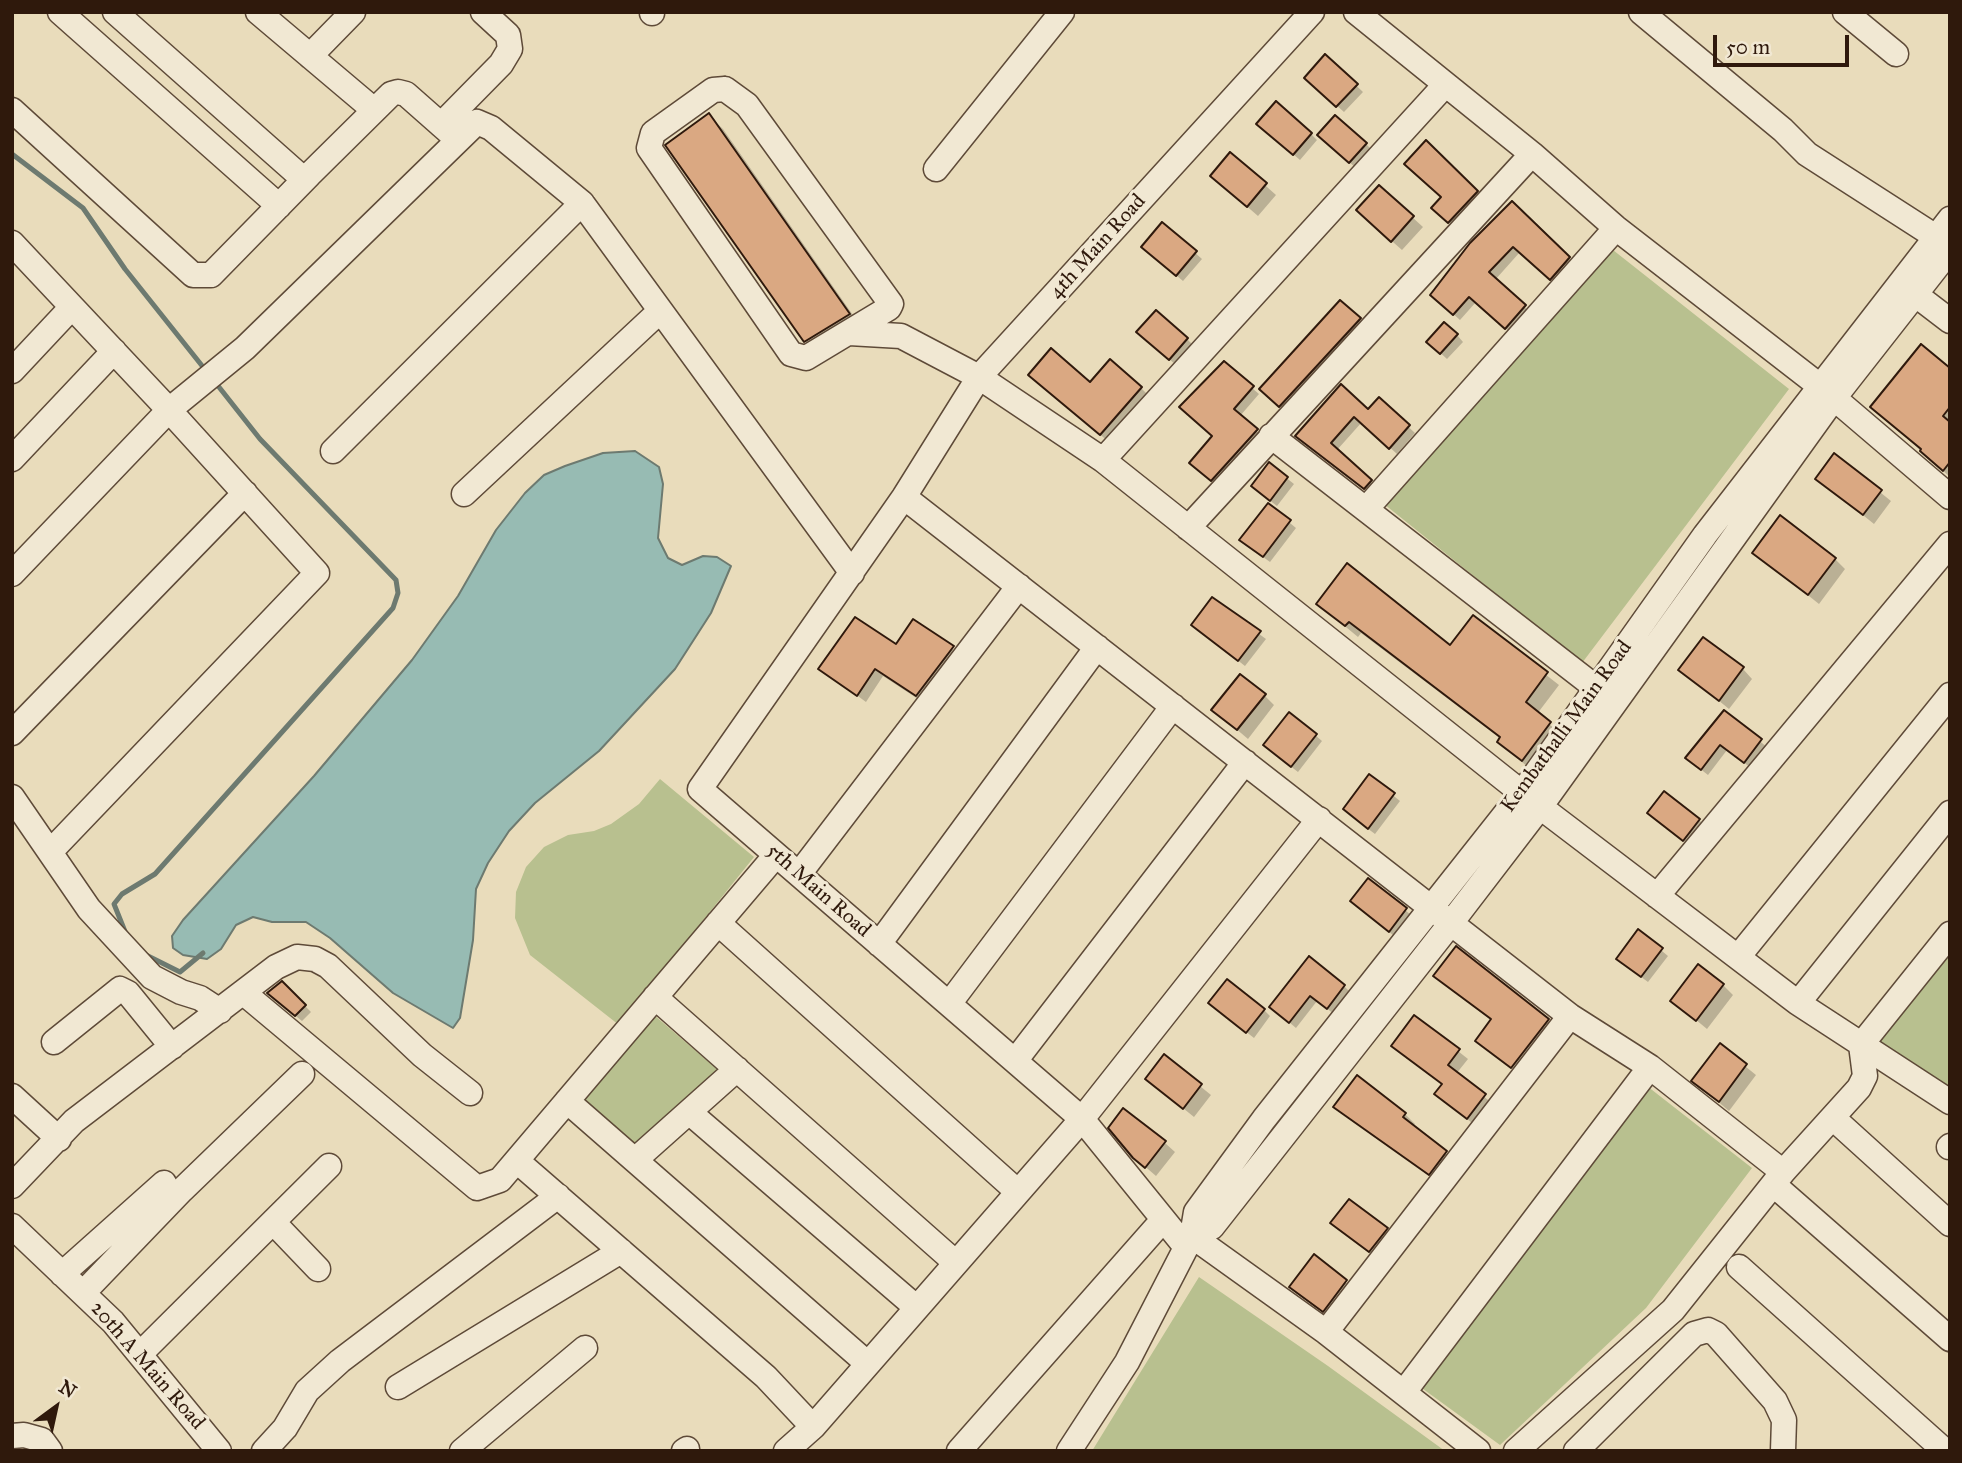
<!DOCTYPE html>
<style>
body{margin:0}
#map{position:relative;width:1962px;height:1463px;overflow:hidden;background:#e9dcbb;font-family:"IM FELL Great Primer",serif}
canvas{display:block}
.frame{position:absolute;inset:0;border:14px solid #2f190c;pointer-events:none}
.north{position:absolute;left:21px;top:1372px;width:70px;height:70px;-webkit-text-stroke:5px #f1e8d3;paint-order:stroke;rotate:33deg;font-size:19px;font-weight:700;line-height:28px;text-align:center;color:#2f190c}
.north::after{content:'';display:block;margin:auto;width:24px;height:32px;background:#2f190c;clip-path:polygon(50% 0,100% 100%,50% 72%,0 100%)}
.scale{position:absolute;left:1713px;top:35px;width:136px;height:32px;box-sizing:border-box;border:4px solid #2f190c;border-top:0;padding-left:9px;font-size:21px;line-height:24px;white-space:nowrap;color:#2f190c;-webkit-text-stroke:5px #f1e8d3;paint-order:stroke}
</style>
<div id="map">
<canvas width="1962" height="1463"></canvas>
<div class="frame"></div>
<div class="north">N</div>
<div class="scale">50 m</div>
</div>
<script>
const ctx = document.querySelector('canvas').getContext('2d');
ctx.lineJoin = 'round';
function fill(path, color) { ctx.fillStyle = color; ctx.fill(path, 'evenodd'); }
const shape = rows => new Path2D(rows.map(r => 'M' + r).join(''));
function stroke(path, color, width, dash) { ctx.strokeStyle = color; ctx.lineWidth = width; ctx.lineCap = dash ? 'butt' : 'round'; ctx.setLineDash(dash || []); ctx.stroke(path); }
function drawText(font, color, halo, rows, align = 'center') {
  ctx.font = font + ' "IM FELL Great Primer",serif'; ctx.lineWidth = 6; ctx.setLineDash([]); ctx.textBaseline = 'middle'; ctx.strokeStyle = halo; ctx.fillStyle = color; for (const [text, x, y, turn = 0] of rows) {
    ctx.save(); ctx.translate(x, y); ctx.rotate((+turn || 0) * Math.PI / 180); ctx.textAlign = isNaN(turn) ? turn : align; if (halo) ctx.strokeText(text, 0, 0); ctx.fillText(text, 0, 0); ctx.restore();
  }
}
fill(shape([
 [1613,250,1789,389,1582,663,1384,504],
 [660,779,754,857,619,1025,530,955,515,918,516,892,526,867,544,847,568,835,594,831,611,824,639,804],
 [1950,954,1950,1089,1879,1043],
 [654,1015,725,1076,633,1151,578,1103],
 [1647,1086,1752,1168,1646,1308,1500,1445,1419,1386],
 [1199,1277,1328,1366,1445,1451,1092,1451]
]), '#b8c08f');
const water = shape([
 [635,451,659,467,663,484,658,538,668,558,682,565,703,556,717,557,731,566,711,613,675,669,599,751,535,803,509,831,488,863,476,889,473,940,460,1018,453,1028,393,993,330,938,306,922,272,922,253,917,236,925,221,949,207,959,183,955,173,948,172,936,183,920,314,776,412,660,458,596,496,530,525,493,544,475,565,466,603,453,635,451]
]);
fill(water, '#97bbb3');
stroke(water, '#6d7a70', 2);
fill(shape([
 [1326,57,1363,92,1344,112,1306,78],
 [709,116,723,129,862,328,819,354,805,341],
 [1265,130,1311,134,1317,140,1300,160],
 [1325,141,1366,144,1372,150,1356,168],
 [1427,142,1483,198,1456,228,1434,208,1443,197],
 [1230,154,1276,195,1258,216,1222,185],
 [1379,187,1423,227,1402,250,1368,220],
 [1512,203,1575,264,1558,284,1520,252,1495,280,1531,313,1512,334,1476,302,1460,320,1432,295],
 [1163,224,1202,259,1183,281,1150,253],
 [1340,302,1366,326,1287,412,1268,396],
 [1457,335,1463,342,1447,359,1435,348],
 [1145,338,1187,339,1193,345,1176,365],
 [1950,370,1950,477,1872,407],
 [1038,383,1141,388,1149,396,1109,442],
 [1252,388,1259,394,1240,416,1263,437,1218,486,1198,469,1214,437,1187,414],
 [1379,400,1415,433,1397,454,1362,422,1337,450,1377,488,1371,494,1298,436,1368,411],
 [1835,456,1891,501,1874,524,1817,478],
 [1270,465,1294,484,1277,506,1260,493],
 [1268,505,1296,528,1270,562,1248,546],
 [1754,552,1835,559,1845,569,1819,604],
 [1212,600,1266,639,1245,666,1200,631],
 [1318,604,1450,648,1473,618,1559,685,1537,714,1562,735,1534,772,1511,753,1499,742,1501,739,1361,633,1358,637],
 [913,621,960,655,924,703,883,676,866,702,821,669,896,647],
 [1680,669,1743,669,1752,679,1729,709],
 [1264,695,1274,705,1248,739,1214,710],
 [1724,713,1767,747,1751,768,1727,750,1708,775,1694,764],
 [1315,735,1322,741,1298,772,1272,752],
 [1370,777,1400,801,1375,834,1351,816],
 [1656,819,1699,820,1705,826,1690,846],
 [1368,880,1416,919,1400,941,1352,901],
 [1639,932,1668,956,1648,982,1625,965],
 [282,983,311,1012,302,1021,275,999],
 [1445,985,1548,1020,1557,1029,1521,1076,1477,1041,1492,1021],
 [1723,985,1733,995,1707,1029,1672,1000],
 [1344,986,1350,992,1334,1014,1317,1001,1296,1028,1271,1007],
 [1217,1009,1264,1010,1270,1016,1254,1038],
 [1415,1017,1468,1059,1456,1074,1493,1104,1476,1126,1445,1102,1443,1085,1402,1054],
 [1720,1046,1756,1075,1729,1111,1694,1081],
 [1164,1057,1211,1095,1194,1117,1147,1079],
 [1358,1078,1405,1114,1415,1124,1413,1127,1456,1162,1439,1183,1336,1107],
 [1165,1143,1175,1152,1156,1176,1134,1157],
 [1332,1223,1386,1229,1396,1239,1379,1261],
 [1314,1257,1356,1291,1334,1320,1291,1287]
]), '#0003');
stroke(shape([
 [12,154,83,208,125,269,207,372],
 [126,934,114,904,122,894,155,874,393,608,398,593,396,580,260,439,215,382],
 [146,955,180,972,203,953]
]), '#6d7a70', 5);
const building = shape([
 [1325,54,1358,84,1336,107,1304,78,1325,54],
 [1276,101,1312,133,1293,155,1256,124,1276,101],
 [709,113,850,314,804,342,665,145,709,113],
 [1335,115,1367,143,1349,163,1317,135,1335,115],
 [1426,140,1478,191,1448,223,1431,208,1441,197,1404,164,1426,140],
 [1230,152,1267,183,1247,207,1210,176,1230,152],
 [1379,185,1414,216,1391,242,1356,210,1379,185],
 [1512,201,1570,257,1550,280,1513,247,1489,272,1526,305,1505,329,1469,297,1453,315,1430,295,1470,243,1512,201],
 [1162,222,1197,251,1176,276,1141,247,1162,222],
 [1340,300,1361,318,1279,407,1259,389,1340,300],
 [1156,310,1188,338,1169,360,1136,332,1156,310],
 [1444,322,1458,334,1440,354,1426,342,1444,322],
 [1921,344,1950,368,1950,407,1943,416,1950,422,1950,462,1943,471,1920,451,1921,449,1870,407,1921,344],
 [1051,348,1090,382,1110,359,1142,387,1100,435,1028,375,1051,348],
 [1224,361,1254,386,1234,409,1258,429,1211,481,1189,463,1212,436,1179,407,1224,361],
 [1341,384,1368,409,1379,397,1410,425,1389,449,1354,417,1331,443,1372,480,1364,489,1295,436,1341,384],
 [1834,453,1882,490,1863,515,1815,479,1834,453],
 [1269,462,1288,477,1270,501,1251,486,1269,462],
 [1268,503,1291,520,1263,557,1239,540,1268,503],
 [1780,515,1836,558,1808,595,1752,553,1780,515],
 [1347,563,1450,645,1473,615,1548,672,1526,702,1551,722,1522,761,1497,742,1500,737,1349,622,1345,626,1316,604,1347,563],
 [1212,597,1261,631,1238,661,1191,625,1212,597],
 [855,617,896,644,913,619,954,646,916,696,875,669,857,696,818,669,855,617],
 [1703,637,1744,667,1719,701,1678,670,1703,637],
 [1240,674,1266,694,1237,730,1211,710,1240,674],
 [1724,710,1762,739,1744,763,1720,745,1701,770,1685,758,1724,710],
 [1289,712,1317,734,1291,767,1263,745,1289,712],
 [1369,774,1395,793,1368,829,1343,809,1369,774],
 [1664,791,1700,819,1683,841,1647,813,1664,791],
 [1368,878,1407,908,1389,932,1350,901,1368,878],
 [1638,929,1663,948,1641,977,1616,959,1638,929],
 [1456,946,1549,1019,1511,1068,1475,1041,1491,1019,1433,976,1456,946],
 [1309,956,1345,985,1327,1009,1310,996,1289,1023,1269,1007,1309,956],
 [1698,964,1724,984,1696,1021,1670,1001,1698,964],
 [1227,979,1265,1009,1246,1033,1208,1003,1227,979],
 [282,981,306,1005,295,1016,267,993,282,981],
 [1414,1015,1460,1049,1448,1065,1486,1094,1467,1119,1434,1094,1442,1084,1391,1046,1414,1015],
 [1720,1043,1747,1064,1719,1102,1691,1081,1720,1043],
 [1164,1054,1202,1084,1183,1109,1145,1079,1164,1054],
 [1357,1075,1406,1113,1403,1117,1447,1151,1429,1175,1333,1107,1357,1075],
 [1123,1108,1166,1141,1145,1168,1133,1158,1108,1128,1123,1108],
 [1349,1199,1388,1228,1369,1252,1330,1223,1349,1199],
 [1314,1254,1347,1280,1323,1312,1289,1287,1314,1254]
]);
fill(building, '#daa882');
stroke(building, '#2f190c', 2);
const minor = shape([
 [60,12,279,206],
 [115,12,300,176,309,175,391,94,398,92,406,94,457,139],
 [258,12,374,110],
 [652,12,652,13],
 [1356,12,1532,154,1616,228,1821,387,1950,497],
 [1641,12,1783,130,1807,154,1936,237],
 [1845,12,1896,54],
 [310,56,353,12],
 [725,89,747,105,891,304,889,308,806,358,791,354,649,148,653,133,713,90,725,89],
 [12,110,193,275,211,275,309,175],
 [441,125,501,64,510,49,508,35,483,12],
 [936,169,1062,12],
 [12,243,169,410,317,573,50,852],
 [1916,295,1950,321],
 [849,333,901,336,979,377,1103,460,1522,793,1798,1003,1950,1102],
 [12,371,72,307],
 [1271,436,1595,687],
 [333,451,582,203],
 [12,459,114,351],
 [1103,460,1445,85],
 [464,494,660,311],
 [904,497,1570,1016,1650,1067,1783,1172],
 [1367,508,1616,228],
 [1188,528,1532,154],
 [12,574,169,410,245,348,477,122,491,128,582,203,852,573],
 [12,733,245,493],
 [12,797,89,909,152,977,181,992,200,998,220,1011],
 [799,874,1019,586],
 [1657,896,1950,544],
 [718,923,1018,1192],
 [879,944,1097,647],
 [1738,957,1950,695],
 [245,994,477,1188,500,1180,776,855],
 [655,997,956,1263],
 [1798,1003,1950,813],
 [949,1004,1173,706],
 [54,1042,120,989,128,993,172,1047],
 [1861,1045,1950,934],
 [1015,1061,1245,762],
 [12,1096,59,1139],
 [567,1101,868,1364],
 [689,1112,917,1308],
 [1833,1118,1950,1224],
 [1949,1147,1950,1146],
 [635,1160,737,1069],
 [517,1161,766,1377,813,1427],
 [1774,1185,1950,1339],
 [12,1186,74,1121,276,967,297,957,315,959,328,966,422,1055,470,1093],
 [273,1222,318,1269],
 [12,1226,113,1322,219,1451],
 [1192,1236,1212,1227,1451,923,1540,807,1834,398,1950,250],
 [1192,1236,1326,1332,1478,1451],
 [1185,1246,1082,1119,700,789,904,497,979,377,1312,12],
 [1739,1267,1945,1451],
 [62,1274,164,1183],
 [83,1293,182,1190,302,1074],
 [1326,1332,1570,1016],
 [140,1354,329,1166],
 [398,1387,621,1251],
 [1404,1392,1650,1067],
 [12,1436,24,1435,42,1440,50,1451],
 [264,1451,285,1428,307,1391,340,1361,558,1196],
 [462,1451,585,1348],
 [684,1451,687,1449],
 [786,1451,813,1427,1082,1119,1319,819],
 [959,1451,1162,1221],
 [1069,1451,1127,1362,1192,1236,1196,1212,1264,1119,1522,793,1705,535,1950,219],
 [1516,1451,1673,1310,1783,1172,1859,1088,1865,1076,1861,1045],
 [1576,1451,1694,1334,1708,1330,1716,1334,1775,1401,1784,1420,1783,1451]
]);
stroke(minor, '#5e4a38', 27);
stroke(minor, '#f1e8d3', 24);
drawText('21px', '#2f190c', '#f1e8d3', [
 ["4th Main Road",1098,247,-48],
 ["Kembathalli Main Road",1567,727,-54],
 ["5th Main Road",818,891,41],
 ["20th A Main Road",147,1366,49]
]);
</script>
